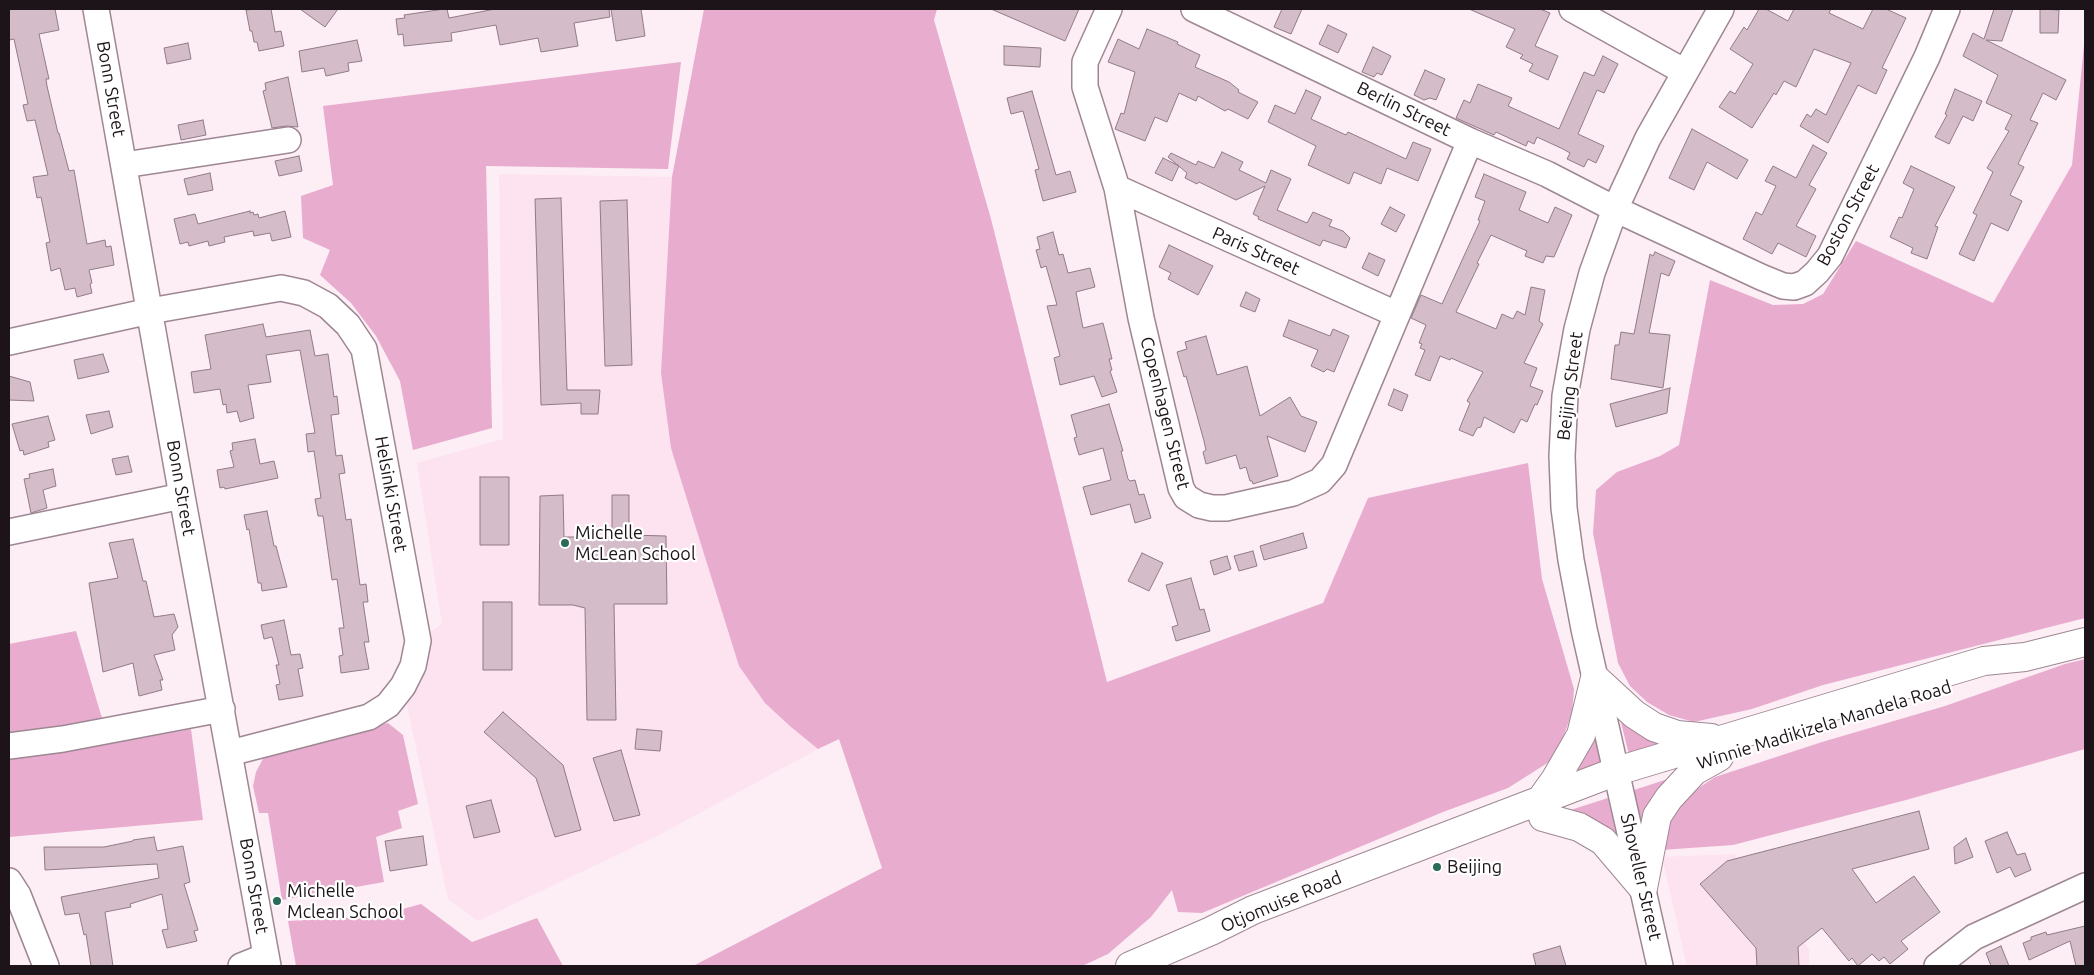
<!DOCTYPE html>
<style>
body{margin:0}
#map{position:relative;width:2094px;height:975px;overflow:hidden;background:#fdedf5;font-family:Ubuntu,sans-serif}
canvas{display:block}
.frame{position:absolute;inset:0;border:10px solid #1d1419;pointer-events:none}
</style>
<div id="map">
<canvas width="2094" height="975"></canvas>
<div class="frame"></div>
</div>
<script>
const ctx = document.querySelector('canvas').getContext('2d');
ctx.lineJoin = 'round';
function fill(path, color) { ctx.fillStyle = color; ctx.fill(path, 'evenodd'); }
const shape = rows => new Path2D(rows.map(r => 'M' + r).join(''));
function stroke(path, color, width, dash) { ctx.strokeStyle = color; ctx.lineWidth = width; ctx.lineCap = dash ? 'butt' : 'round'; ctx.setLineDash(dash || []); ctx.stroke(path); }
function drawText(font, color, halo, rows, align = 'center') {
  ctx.font = font + ' Ubuntu,sans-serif'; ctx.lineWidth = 4.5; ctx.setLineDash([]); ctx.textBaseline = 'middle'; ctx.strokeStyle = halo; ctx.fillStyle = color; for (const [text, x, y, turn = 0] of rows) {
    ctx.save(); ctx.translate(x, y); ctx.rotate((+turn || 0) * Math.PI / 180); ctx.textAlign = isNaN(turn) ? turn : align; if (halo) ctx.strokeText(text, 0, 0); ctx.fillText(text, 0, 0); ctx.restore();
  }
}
fill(shape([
 [499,174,672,177,661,373,791,727,818,749,659,835,478,921,448,899,403,686,418,641,442,624,417,463,503,439],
 [1734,854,1809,949,1809,966,1687,966,1662,857]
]), '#fde2f0');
fill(shape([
 [704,9,937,9,934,20,991,219,1107,682,1323,603,1368,498,1528,463,1542,579,1574,689,1572,713,1562,740,1549,762,1508,788,1443,812,1202,913,1178,912,1172,890,1151,917,1108,954,1082,966,693,966,882,868,839,739,818,749,791,727,765,703,739,666,671,448,661,373,672,177],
 [2085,35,2085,618,1823,685,1752,709,1694,722,1669,715,1647,702,1630,686,1618,663,1593,533,1596,490,1617,472,1660,456,1679,445,1710,280,1773,305,1803,304,1823,294,1856,241,1993,303,2072,165],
 [681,62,668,169,486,166,492,428,413,450,400,381,376,336,351,303,320,275,330,250,303,238,301,196,333,185,323,106],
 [76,631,101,715,113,743,191,729,203,820,9,837,9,644],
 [2085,659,2085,749,1906,800,1733,845,1661,850,1668,821,1691,793,1715,777,1822,742,1945,706,2065,664],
 [1618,710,1675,745,1630,759],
 [388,723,403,735,418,804,398,811,402,828,376,837,384,882,282,900,268,813,259,813,253,786,256,772,265,755,285,747],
 [1594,727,1603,766,1556,785],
 [1674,777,1642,832,1634,790],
 [1608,798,1620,852,1561,813],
 [421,904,472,942,537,918,563,966,296,966,288,921,377,916]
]), '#e8acce');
const building = shape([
 [9,9,55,9,59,30,39,34,49,79,46,79,47,86,58,133,59,133,69,171,74,170,87,244,105,240,106,247,111,246,114,265,89,270,92,283,90,284,92,293,77,297,75,288,65,290,60,268,51,271,46,243,50,242,41,197,37,198,33,177,48,175,35,120,27,121,23,105,28,104,14,39,9,40,9,9],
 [256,9,271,9,275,32,281,31,284,46,259,51,257,42,254,42,252,31,250,31,246,10,256,9],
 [300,9,338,9,325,27,300,9],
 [444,9,447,9,449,18,495,9,609,9,610,17,574,23,578,46,541,52,538,38,500,45,496,25,451,33,452,41,404,46,403,34,398,35,396,19,405,18,404,15,444,9],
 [611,9,641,9,645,36,616,41,611,9],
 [991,9,1079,9,1065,41,991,9],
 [1282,9,1302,9,1291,34,1274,27,1282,9],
 [1469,9,1540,9,1550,13,1535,46,1558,56,1548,80,1529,71,1533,64,1520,58,1523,55,1506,47,1515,29,1469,9],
 [1759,9,1766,9,1788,21,1794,9,1831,9,1829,13,1863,29,1873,9,1886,9,1906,18,1882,68,1887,70,1876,94,1858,85,1828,143,1800,126,1807,114,1811,117,1816,109,1826,115,1851,63,1814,49,1796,87,1784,81,1776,95,1774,93,1752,128,1719,107,1730,91,1735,94,1753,64,1730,49,1744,27,1747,30,1759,9],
 [1994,9,2013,9,2002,41,1986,40,2066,80,2056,100,2043,93,2030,120,2038,123,2018,164,2024,167,2010,195,2022,201,2008,231,1991,223,1974,261,1959,254,1977,215,1973,213,1993,172,1987,168,2009,131,2005,129,2012,115,1986,103,1998,75,1963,56,1973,33,1984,39,1994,9],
 [2040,9,2059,10,2058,33,2040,33,2040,9],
 [1328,25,1347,34,1338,53,1319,44,1328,25],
 [1147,29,1178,42,1177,44,1200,55,1195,67,1229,82,1239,90,1238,92,1258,102,1248,119,1228,109,1225,111,1198,96,1196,101,1179,93,1167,122,1155,117,1145,141,1115,129,1121,113,1124,114,1135,72,1108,62,1118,39,1139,49,1147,29],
 [357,40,362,61,348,63,349,71,326,76,324,68,302,72,299,51,357,40],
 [188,43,191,59,167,64,164,48,188,43],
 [1004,46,1041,48,1040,67,1004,65,1004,46],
 [1373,47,1391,56,1382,75,1377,73,1374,77,1362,72,1373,47],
 [1603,56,1618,64,1604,93,1597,90,1578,134,1604,146,1596,163,1588,159,1584,167,1567,159,1570,153,1563,149,1537,137,1534,144,1528,141,1526,146,1496,132,1494,135,1456,118,1464,100,1470,103,1478,84,1512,98,1508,106,1559,129,1584,72,1594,76,1603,56],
 [1425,70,1445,79,1436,100,1430,98,1424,100,1414,95,1425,70],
 [288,77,298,127,286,126,272,128,263,91,266,90,265,83,288,77],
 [1955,89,1982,101,1973,121,1963,116,1949,144,1935,137,1947,115,1945,114,1955,89],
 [1306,90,1321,97,1311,119,1346,135,1348,132,1406,159,1413,142,1431,149,1418,181,1387,168,1381,184,1354,172,1349,184,1308,165,1316,146,1268,122,1275,105,1295,114,1306,90],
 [1032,91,1056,175,1070,171,1076,192,1043,201,1035,170,1039,169,1023,111,1011,114,1007,98,1032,91],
 [203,120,206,135,181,140,178,125,203,120],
 [1692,129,1748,160,1737,179,1707,162,1694,190,1669,178,1692,129],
 [1813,145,1827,153,1809,185,1816,189,1796,226,1816,236,1806,257,1778,243,1772,254,1743,239,1756,212,1762,215,1776,186,1765,181,1773,166,1796,178,1813,145],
 [1222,152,1243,162,1239,170,1266,183,1271,170,1291,179,1277,210,1307,223,1313,212,1332,220,1329,226,1343,231,1350,238,1346,248,1323,240,1320,246,1258,219,1259,217,1253,214,1265,186,1236,200,1199,182,1197,184,1185,178,1187,173,1168,157,1171,153,1196,165,1198,161,1214,168,1222,152],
 [299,156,302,171,279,176,275,161,299,156],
 [1163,158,1179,166,1172,181,1155,173,1163,158],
 [1911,166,1955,187,1935,226,1938,227,1927,259,1911,253,1913,248,1890,237,1899,217,1902,218,1914,189,1903,183,1911,166],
 [210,173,213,190,188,195,184,179,210,173],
 [1484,174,1526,192,1519,210,1548,223,1555,207,1572,215,1554,257,1546,256,1543,263,1525,256,1527,251,1491,235,1477,263,1479,264,1456,312,1496,329,1502,314,1513,319,1517,311,1525,315,1531,287,1545,290,1539,321,1543,324,1524,363,1537,368,1530,386,1543,391,1537,405,1535,404,1527,422,1521,419,1514,433,1484,417,1481,427,1477,428,1473,436,1459,430,1470,403,1467,401,1483,372,1451,358,1450,360,1440,356,1430,381,1415,375,1425,350,1420,348,1422,344,1419,343,1426,325,1411,318,1421,295,1442,304,1480,221,1478,220,1485,201,1475,197,1484,174],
 [561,198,567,390,600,390,598,414,581,414,581,403,541,405,535,199,561,198],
 [627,200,632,365,605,366,600,201,627,200],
 [1390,207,1405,215,1396,232,1381,224,1390,207],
 [250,211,250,213,253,212,254,215,258,214,259,218,285,211,291,237,272,241,270,233,254,236,253,231,224,237,225,242,209,246,208,241,189,246,188,242,180,244,174,219,195,214,198,224,250,211],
 [1053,232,1059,255,1063,254,1068,273,1090,268,1095,287,1076,292,1083,328,1103,323,1112,359,1109,359,1112,370,1110,371,1117,392,1102,397,1094,376,1060,385,1054,358,1060,356,1047,306,1057,305,1046,266,1041,268,1036,250,1040,249,1037,237,1053,232],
 [1169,245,1213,266,1198,295,1168,279,1171,273,1159,267,1169,245],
 [1655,252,1675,261,1669,276,1661,273,1649,333,1670,335,1663,388,1611,379,1615,345,1619,345,1621,332,1634,334,1650,254,1653,256,1655,252],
 [1369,253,1385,260,1378,276,1362,268,1369,253],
 [1246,292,1260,299,1255,312,1240,306,1246,292],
 [1289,320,1330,336,1333,329,1349,336,1334,372,1327,369,1324,372,1311,366,1318,350,1283,336,1289,320],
 [263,324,266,337,310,330,315,356,328,354,334,397,337,396,339,414,331,415,336,456,342,455,345,473,339,474,346,520,351,519,360,585,366,584,368,602,363,602,369,642,364,642,369,669,341,673,339,656,343,655,339,628,344,628,337,579,332,580,323,516,318,516,315,499,321,498,314,451,308,452,306,434,315,433,300,350,266,355,271,382,248,385,254,418,240,422,237,411,227,413,226,404,223,405,220,389,194,393,191,372,211,369,205,335,263,324],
 [1206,336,1217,375,1247,366,1260,416,1290,397,1301,416,1317,422,1305,452,1267,436,1278,476,1253,484,1252,481,1250,481,1246,467,1240,469,1236,455,1206,464,1203,452,1206,450,1204,441,1186,376,1184,377,1177,352,1187,349,1185,342,1206,336],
 [103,354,109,372,78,379,74,360,103,354],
 [9,376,30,382,34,401,9,400,9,376],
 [1670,388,1667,413,1616,427,1610,404,1670,388],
 [1394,389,1408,395,1402,411,1388,405,1394,389],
 [1109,404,1123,451,1121,451,1128,479,1130,481,1135,480,1139,495,1144,494,1151,518,1135,523,1130,504,1091,515,1083,487,1111,480,1103,448,1079,455,1074,438,1077,437,1071,415,1109,404],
 [109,411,113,427,91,434,86,415,109,411],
 [48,416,55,440,48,442,49,447,24,455,23,450,20,451,12,424,48,416],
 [255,439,260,464,274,461,278,478,225,489,224,487,220,488,217,470,234,467,230,451,233,450,232,443,255,439],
 [128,456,132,472,116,475,112,459,128,456],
 [53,469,56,486,43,490,47,508,31,513,24,479,30,478,29,474,53,469],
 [480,477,509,477,509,545,480,545,480,477],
 [563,495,564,537,612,537,612,495,629,495,629,535,666,536,667,604,614,604,616,720,587,720,585,608,573,605,539,605,540,496,563,495],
 [267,511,274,546,276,546,287,587,262,591,261,583,258,583,249,529,247,530,244,515,267,511],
 [1303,533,1307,548,1264,560,1260,546,1303,533],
 [133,539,143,581,146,581,154,617,174,614,178,627,172,635,175,650,154,655,163,680,160,680,162,690,139,696,133,663,103,672,89,583,118,578,109,543,133,539],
 [1253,551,1257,566,1239,571,1234,556,1253,551],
 [1142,553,1163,563,1149,591,1128,581,1142,553],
 [1227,556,1231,569,1214,575,1210,561,1227,556],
 [1191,578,1200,610,1204,609,1210,631,1176,641,1172,627,1178,625,1166,585,1191,578],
 [483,602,512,602,512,670,483,670,483,602],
 [284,620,291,655,300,654,303,668,298,669,303,696,279,700,276,685,280,684,276,665,279,665,272,637,264,639,261,625,284,620],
 [503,712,563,765,581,830,555,837,536,778,484,732,503,712],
 [637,729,662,731,660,751,635,749,637,729],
 [621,750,640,815,614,821,593,758,621,750],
 [491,800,500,832,474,838,466,806,491,800],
 [1919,811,1929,849,1852,869,1876,903,1914,876,1940,912,1901,941,1908,949,1890,964,1884,957,1879,961,1872,954,1858,966,1852,958,1849,961,1822,928,1798,947,1799,966,1757,966,1756,948,1700,884,1727,861,1919,811],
 [2007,832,2017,855,2025,853,2031,870,2015,877,2010,867,1997,873,1985,841,2007,832],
 [423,836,427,865,390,871,385,841,423,836],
 [154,837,157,851,183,846,190,882,184,884,198,930,194,931,197,941,167,948,162,930,168,929,162,894,130,904,131,907,105,912,113,966,91,966,86,934,84,935,79,913,65,915,61,897,159,878,157,864,45,870,44,847,104,847,133,841,133,840,154,837],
 [1966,838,1973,857,1955,864,1954,847,1966,838],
 [2085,926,2085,966,2076,966,2070,941,2029,960,2023,943,2031,940,2031,937,2046,932,2047,935,2085,926],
 [1560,946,1566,966,1536,966,1533,954,1560,946],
 [2001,946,2009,966,1991,966,1986,953,2001,946]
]);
fill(building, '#d4bcc9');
stroke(building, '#917b87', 1);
const minor = shape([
 [96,9,182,496,268,966],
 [1109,9,1085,62,1085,87,1117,188,1141,318,1181,488,1186,497,1199,505,1212,508,1226,508,1293,493,1320,481,1334,465,1470,141],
 [1194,9,1470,141,1547,174,1615,209,1761,277,1783,286,1794,287,1805,283,1817,272,1830,256,1927,57,1947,9],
 [1572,9,1685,72],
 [124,165,288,140],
 [1117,188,1396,314],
 [9,342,150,311,281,288,304,293,328,306,348,325,364,349,418,641,413,666,403,686,388,705,369,717,230,753],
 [9,532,182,496],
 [9,746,63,739,222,709],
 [9,881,18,895,46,966],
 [241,966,266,956],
 [1660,966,1584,629,1571,560,1564,508,1562,456,1565,396,1577,329,1592,273,1615,209,1648,138,1721,9],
 [1937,966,1974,937,2085,886]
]);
const major = shape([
 [1540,801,1555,780,1581,735,1595,678,1634,714,1654,727,1677,735,1711,738],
 [1543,817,1579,827,1603,841,1643,888],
 [1643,888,1657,816,1669,798,1694,771,1719,757],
 [1130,966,1211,931,1253,910,1617,771,1984,661,2025,657,2085,642]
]);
stroke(minor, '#9e8793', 28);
stroke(major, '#9e8793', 30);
stroke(minor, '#fff', 25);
stroke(major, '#fff', 28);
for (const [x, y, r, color] of [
 [565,543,5,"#2a6a58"],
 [1437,867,5,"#2a6a58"],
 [277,901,5,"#2a6a58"]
]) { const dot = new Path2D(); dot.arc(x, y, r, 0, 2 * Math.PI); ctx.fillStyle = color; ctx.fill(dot); stroke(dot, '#fff', 2); }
drawText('18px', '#1d1419', '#fff', [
 ["Bonn Street",111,89,80],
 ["Berlin Street",1404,109,26],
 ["Boston Street",1848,215,-62],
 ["Paris Street",1256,251,24],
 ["Beijing Street",1570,386,-83],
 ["Copenhagen Street",1165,413,76],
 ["Bonn Street",181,488,80],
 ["Helsinki Street",391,494,80],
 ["Winnie Madikizela Mandela Road",1824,725,-17],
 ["Shoveller Street",1641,877,77],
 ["Bonn Street",254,886,80],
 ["Otjomuise Road",1281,902,-23]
]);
drawText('18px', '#1d1419', '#fff', [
 ["Michelle",575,533],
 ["McLean School",575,554],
 ["Beijing",1447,867],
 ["Michelle",287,891],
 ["Mclean School",287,912]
], 'left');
</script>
